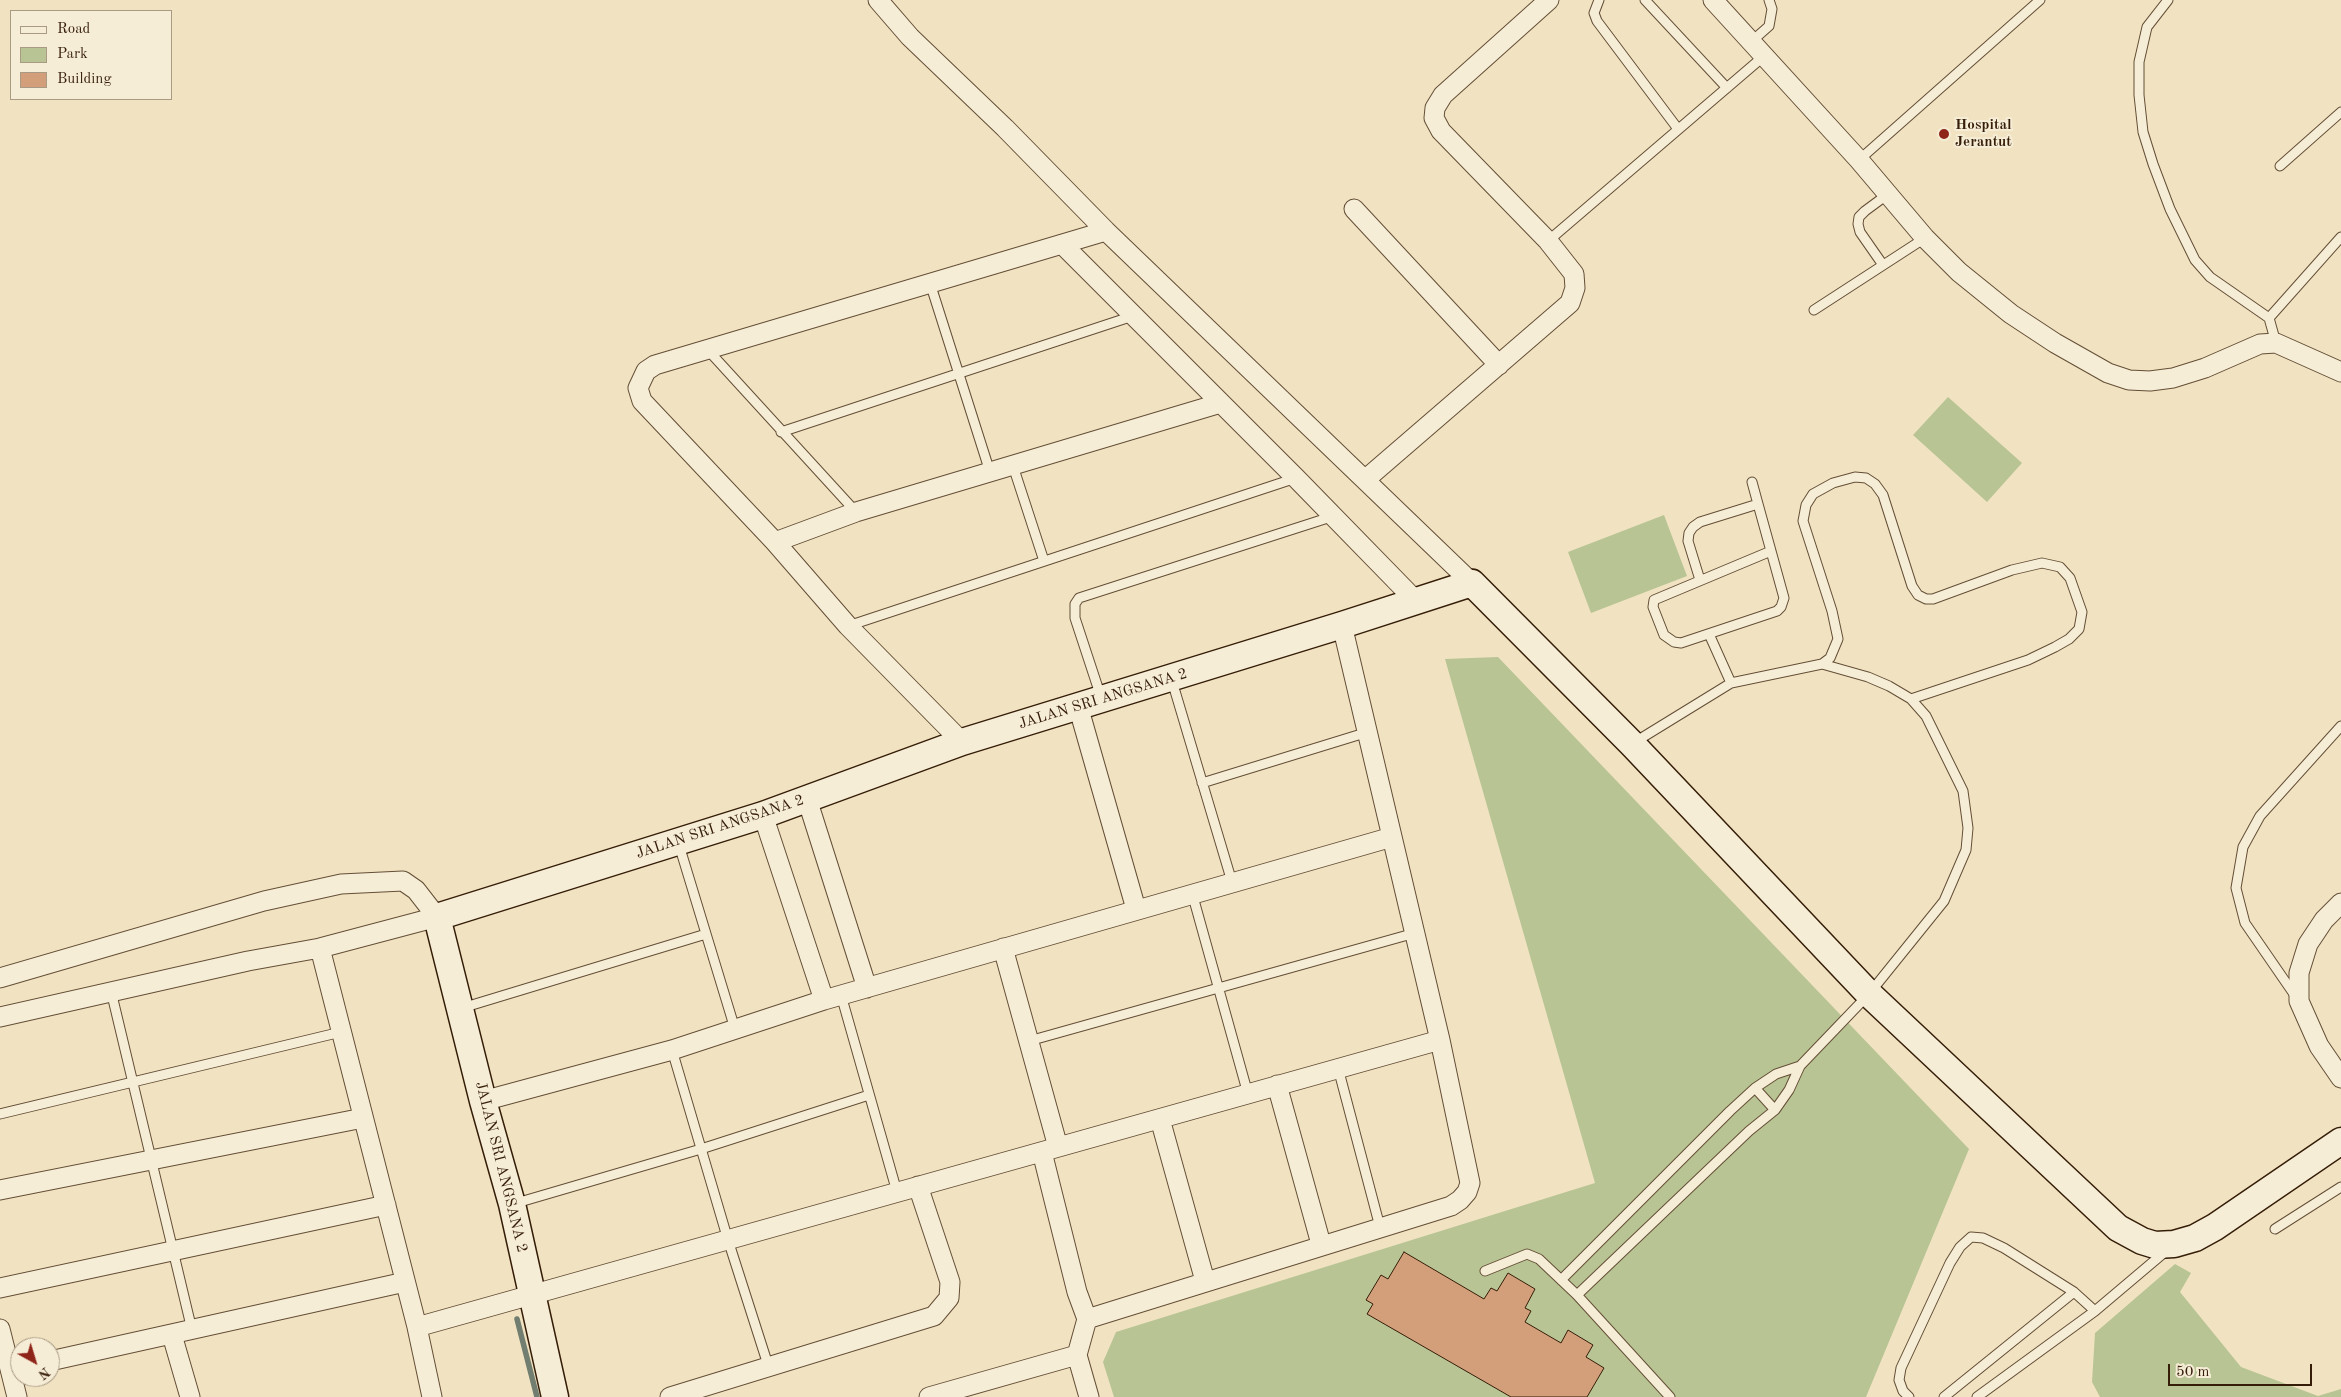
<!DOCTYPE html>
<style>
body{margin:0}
#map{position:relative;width:2341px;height:1397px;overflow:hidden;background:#f1e3c1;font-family:"Old Standard TT",serif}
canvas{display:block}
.legend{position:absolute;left:10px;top:10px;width:162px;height:90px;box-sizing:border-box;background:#f6edd7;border:1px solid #a99a84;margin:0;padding:6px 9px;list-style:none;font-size:15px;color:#351d08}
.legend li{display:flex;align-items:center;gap:10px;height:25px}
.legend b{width:25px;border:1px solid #a99a84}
.north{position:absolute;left:10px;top:1337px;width:50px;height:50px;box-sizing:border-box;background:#f6edd7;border:1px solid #a99a84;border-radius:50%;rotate:141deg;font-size:14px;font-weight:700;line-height:20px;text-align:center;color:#351d08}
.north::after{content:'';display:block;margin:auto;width:18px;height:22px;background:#8f2418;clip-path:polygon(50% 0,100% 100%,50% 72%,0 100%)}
.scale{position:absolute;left:2168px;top:1364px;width:144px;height:22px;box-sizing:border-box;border:2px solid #351d08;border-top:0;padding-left:6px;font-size:15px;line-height:18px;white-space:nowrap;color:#351d08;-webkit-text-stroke:4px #f6edd7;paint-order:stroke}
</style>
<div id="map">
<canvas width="2341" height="1397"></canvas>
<ul class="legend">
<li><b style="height:6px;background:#f6edd7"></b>Road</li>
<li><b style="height:14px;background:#b8c494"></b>Park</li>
<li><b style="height:14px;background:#d39f7b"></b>Building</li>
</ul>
<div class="north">N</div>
<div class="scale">50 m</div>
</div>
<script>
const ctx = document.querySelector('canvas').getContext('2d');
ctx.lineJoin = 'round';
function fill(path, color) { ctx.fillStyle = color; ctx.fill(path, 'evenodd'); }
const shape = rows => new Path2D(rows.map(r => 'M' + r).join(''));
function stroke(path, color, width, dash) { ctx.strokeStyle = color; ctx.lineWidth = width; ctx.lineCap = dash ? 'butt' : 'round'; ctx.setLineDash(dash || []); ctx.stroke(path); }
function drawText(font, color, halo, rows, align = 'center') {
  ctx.font = font + ' "Old Standard TT",serif'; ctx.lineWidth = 4; ctx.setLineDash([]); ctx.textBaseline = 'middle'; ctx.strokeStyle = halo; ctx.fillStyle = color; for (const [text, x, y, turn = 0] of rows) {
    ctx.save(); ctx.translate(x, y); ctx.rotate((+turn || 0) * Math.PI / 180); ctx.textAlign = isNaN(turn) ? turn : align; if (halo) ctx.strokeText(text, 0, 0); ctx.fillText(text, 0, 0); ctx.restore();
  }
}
fill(shape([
 [1948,397,2022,463,1987,502,1913,435],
 [1664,515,1687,576,1591,613,1568,552],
 [1498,657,1969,1149,1866,1397,1114,1397,1103,1362,1116,1332,1595,1183,1445,659],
 [2175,1264,2191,1273,2180,1292,2241,1367,2318,1396,2341,1389,2341,1397,2100,1397,2092,1382,2095,1333]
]), '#b8c494');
stroke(shape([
 [517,1319,537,1397]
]), '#727e6f', 5.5);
const building = shape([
 [1404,1252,1484,1299,1491,1288,1497,1291,1508,1273,1535,1289,1525,1308,1531,1311,1525,1322,1561,1343,1568,1330,1593,1345,1586,1357,1604,1368,1587,1397,1511,1397,1367,1314,1373,1304,1366,1300,1381,1275,1388,1279,1404,1252]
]);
fill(building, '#d39f7b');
stroke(building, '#351d08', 1);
const lane = shape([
 [1599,0,1594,13,1597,21,1678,129],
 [1645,0,1727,88],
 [2168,0,2147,27,2139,62,2139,95,2143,132,2153,164,2170,209,2195,260,2210,277,2269,318,2276,343],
 [1751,42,1769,26,1772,9,1769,0],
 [1859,160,2040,0],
 [2280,166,2341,112],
 [1548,241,1764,56],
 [1883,265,1860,232,1858,224,1859,217,1865,211,1888,194],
 [930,283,990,472],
 [1814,310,1925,238],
 [2269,318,2341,237],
 [707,349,856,512],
 [781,432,1133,316],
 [1013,466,1044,561],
 [1752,482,1758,504,1784,598,1781,607,1777,611,1681,643,1674,642,1664,635,1653,607,1654,600,1771,551],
 [1700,580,1688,541,1689,533,1693,527,1700,522,1758,504],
 [848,626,1296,478],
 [1709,634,1731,683],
 [1172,681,1232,882],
 [1101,697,1075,618,1075,604,1079,598,1334,516],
 [1635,742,1731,683,1822,664,1830,658,1838,639,1832,611,1803,521,1806,505,1813,494,1833,483,1855,477,1866,478,1875,484,1883,495,1912,586,1918,595,1926,599,1933,599,2012,570,2042,563,2060,567,2070,578,2082,612,2079,629,2069,639,2055,647,2028,660,1911,699],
 [1202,783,1368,732],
 [679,845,735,1029],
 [1192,893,1248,1094],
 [111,991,192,1330],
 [841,995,897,1192],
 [2296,997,2245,923,2236,888,2243,847,2260,816,2341,726],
 [462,1008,706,934],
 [1029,1041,1415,933],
 [672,1050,728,1240,769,1368],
 [1338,1068,1380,1227],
 [1755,1088,1775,1110],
 [0,1114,341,1032],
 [513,1204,701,1149,869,1095],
 [2275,1229,2341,1187],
 [1485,1271,1527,1254,1539,1259,1577,1295,1670,1397],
 [1561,1280,1730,1111,1755,1088,1776,1074,1800,1066],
 [1577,1295,1749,1131,1775,1110,1789,1090,1800,1066,1869,994,1944,901,1966,850,1968,828,1963,791,1926,716,1911,699,1889,686,1868,677,1822,664],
 [1909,1397,1903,1391,1899,1380,1901,1368,1950,1263,1960,1247,1971,1237,1983,1238,2004,1248,2074,1292,2095,1311],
 [1944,1397,2074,1292],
 [1977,1397,2095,1311,2166,1251]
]);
const street = shape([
 [878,0,910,37,1005,128,1106,231,1472,583],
 [1713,0,1859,160,1925,238,1959,272,2011,314,2055,343,2108,373,2129,380,2150,381,2173,378,2205,368,2260,344,2276,343,2341,372],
 [1354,209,1499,365],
 [1062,244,1296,478,1416,601],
 [1366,479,1570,303,1575,288,1574,274,1548,241,1441,131,1434,118,1435,108,1443,95,1549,0],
 [775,542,856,512,1221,403],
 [1078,706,1136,909],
 [962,742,848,626,775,542,642,401,638,388,646,371,655,365,1106,231],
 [807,799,867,988],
 [763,815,824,1000],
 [2341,903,2324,920,2308,944,2299,973,2299,1001,2319,1046,2341,1078],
 [320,948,417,1327,432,1397],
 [1003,948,1058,1147],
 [0,978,264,901,341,884,403,881,416,890,437,917,320,948,248,961,0,1017],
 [1277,1085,1321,1244],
 [483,1101,672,1050,824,1000,1392,837],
 [1160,1119,1205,1281],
 [1042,1152,1077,1292,1087,1319],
 [0,1190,363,1118],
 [0,1288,386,1205],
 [417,1327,1440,1040],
 [0,1329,17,1397],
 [172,1335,190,1397],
 [50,1361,405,1282],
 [670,1397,934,1316,949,1298,950,1282,918,1186],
 [929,1397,1077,1355],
 [1089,1397,1077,1355,1087,1319,1451,1206,1460,1200,1467,1192,1470,1183,1440,1040,1342,625]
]);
const secondary = shape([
 [555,1397,512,1204,483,1101,437,917,763,815,962,742,1342,625,1472,583,1632,744,1869,994,2118,1228,2142,1241,2155,1245,2174,1244,2195,1238,2215,1227,2341,1141]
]);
stroke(lane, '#644e36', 11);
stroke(street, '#644e36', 21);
stroke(secondary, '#351d08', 29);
stroke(lane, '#f6edd7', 9);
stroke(street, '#f6edd7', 19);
stroke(secondary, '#f6edd7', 26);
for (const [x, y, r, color] of [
 [1944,134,6,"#8f2418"]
]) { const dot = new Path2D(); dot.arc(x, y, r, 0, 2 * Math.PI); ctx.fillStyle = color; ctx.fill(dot); stroke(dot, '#f6edd7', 2); }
drawText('bold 15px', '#351d08', '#f6edd7', [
 ["Hospital",1955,125],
 ["Jerantut",1955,142]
], 'left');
drawText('15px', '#351d08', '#f6edd7', [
 ["JALAN SRI ANGSANA 2",1103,699,-17],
 ["JALAN SRI ANGSANA 2",720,827,-18],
 ["JALAN SRI ANGSANA 2",501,1167,76]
]);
</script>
